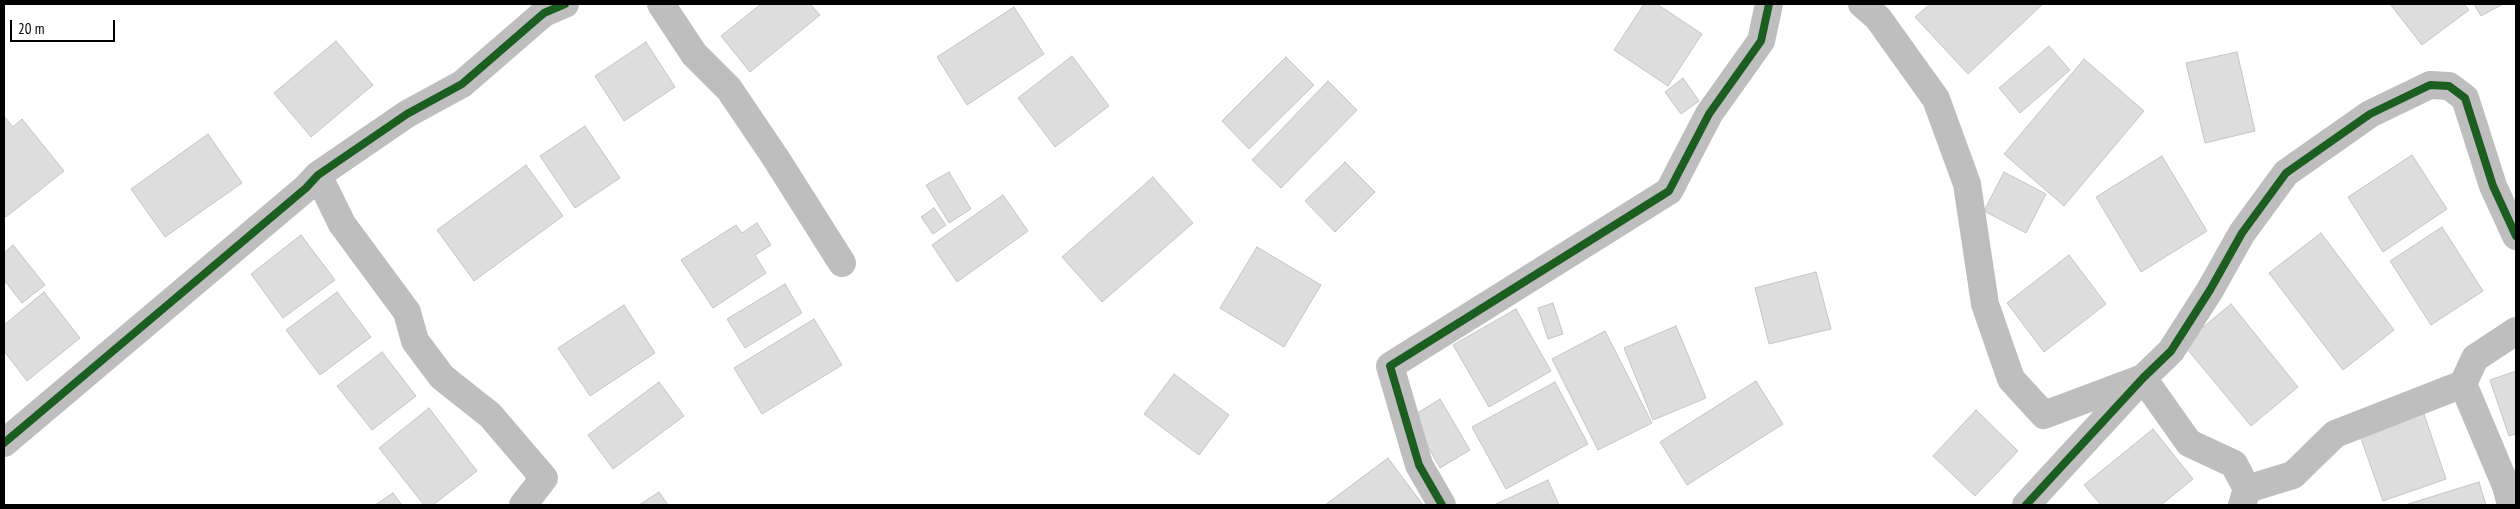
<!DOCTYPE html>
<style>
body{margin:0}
#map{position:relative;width:2520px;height:509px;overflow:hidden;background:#fff;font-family:"PT Sans Narrow",sans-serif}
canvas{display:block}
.frame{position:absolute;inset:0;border:5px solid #000;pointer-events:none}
.scale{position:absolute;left:10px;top:20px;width:105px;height:22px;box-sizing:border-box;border:2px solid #000;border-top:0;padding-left:6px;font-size:15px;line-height:18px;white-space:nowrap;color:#000;-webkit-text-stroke:4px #fff;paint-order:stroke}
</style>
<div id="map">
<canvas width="2520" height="509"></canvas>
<div class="frame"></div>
<div class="scale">20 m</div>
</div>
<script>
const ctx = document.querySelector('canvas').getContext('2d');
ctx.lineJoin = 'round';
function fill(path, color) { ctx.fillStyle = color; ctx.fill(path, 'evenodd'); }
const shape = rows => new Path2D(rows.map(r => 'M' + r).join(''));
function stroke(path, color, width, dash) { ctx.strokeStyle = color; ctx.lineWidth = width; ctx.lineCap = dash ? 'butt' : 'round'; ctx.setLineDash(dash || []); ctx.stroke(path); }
const building = shape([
 [761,4,810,4,820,15,750,72,721,36,761,4],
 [1644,4,1657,4,1702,34,1668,86,1614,50,1644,4],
 [1930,4,2043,4,1968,74,1915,17,1930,4],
 [2390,4,2464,4,2469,10,2422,45,2390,4],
 [2474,4,2503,4,2481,16,2474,4],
 [1014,7,1044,54,967,105,937,57,1014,7],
 [336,41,373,85,311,137,274,93,336,41],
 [646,42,675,87,624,121,595,76,646,42],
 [2049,46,2070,70,2020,113,1999,88,2049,46],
 [2237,52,2255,131,2205,143,2186,63,2237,52],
 [1072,56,1109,106,1055,147,1018,98,1072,56],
 [1286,57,1314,85,1249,149,1222,121,1286,57],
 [2084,59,2144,111,2064,206,2004,154,2084,59],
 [1683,78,1699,101,1681,114,1665,92,1683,78],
 [1328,81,1357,110,1281,188,1252,160,1328,81],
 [4,116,13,127,22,119,64,171,6,217,4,214,4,116],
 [585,126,620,178,575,208,540,156,585,126],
 [208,134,242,183,165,237,131,189,208,134],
 [2412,155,2447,209,2383,252,2348,197,2412,155],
 [2162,156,2207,231,2141,272,2096,197,2162,156],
 [1345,162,1375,192,1335,232,1305,201,1345,162],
 [526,165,563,216,474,281,437,230,526,165],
 [949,172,971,209,949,223,926,185,949,172],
 [2004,172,2046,194,2026,233,1984,211,2004,172],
 [1153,177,1193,223,1102,302,1062,257,1153,177],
 [1003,195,1028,231,957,282,932,245,1003,195],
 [934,208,946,225,933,234,921,217,934,208],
 [757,223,771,245,755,255,766,273,713,308,681,260,736,225,742,233,757,223],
 [2442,227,2483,291,2431,325,2390,261,2442,227],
 [2321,233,2394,330,2343,370,2269,273,2321,233],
 [301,235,335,280,283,318,251,274,301,235],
 [13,245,45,285,22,303,4,280,4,253,13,245],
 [1257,247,1321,285,1284,347,1220,308,1257,247],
 [2069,255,2106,304,2044,352,2007,303,2069,255],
 [1816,272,1831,329,1769,344,1755,288,1816,272],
 [785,284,802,313,745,348,727,319,785,284],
 [44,292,80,338,27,381,4,351,4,325,44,292],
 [337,292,371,337,320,375,286,330,337,292],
 [1553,303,1563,334,1548,339,1538,308,1553,303],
 [2231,304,2298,387,2251,426,2183,344,2231,304],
 [624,305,655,353,590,396,558,348,624,305],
 [1516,309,1551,371,1489,407,1453,345,1516,309],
 [814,319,842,365,762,414,734,368,814,319],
 [1676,326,1706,398,1653,420,1624,348,1676,326],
 [1605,331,1652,423,1598,450,1552,359,1605,331],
 [382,352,416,396,372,430,337,386,382,352],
 [2516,371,2516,434,2509,436,2490,380,2516,371],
 [1174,374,1229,415,1199,455,1144,414,1174,374],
 [1756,381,1783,424,1687,485,1660,442,1756,381],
 [659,382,684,416,613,469,588,435,659,382],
 [1555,382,1588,444,1506,489,1472,427,1555,382],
 [1440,399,1470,450,1440,468,1411,417,1440,399],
 [429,408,477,471,433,505,424,505,379,448,429,408],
 [1976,410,2018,451,1975,496,1933,456,1976,410],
 [2423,411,2446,479,2383,501,2359,433,2423,411],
 [2153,429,2193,479,2161,505,2101,505,2084,485,2153,429],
 [1388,458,1423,505,1325,505,1388,458],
 [1548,480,1559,505,1494,505,1548,480],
 [2479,482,2486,505,2405,505,2479,482],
 [659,492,668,505,639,505,659,492],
 [393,493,402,505,375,505,393,493]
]);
fill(building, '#ddd');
stroke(building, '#c5c5c5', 1);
stroke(shape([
 [661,4,694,54,729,89,775,157,842,263],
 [1862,4,1878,18,1936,99,1967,184,1985,304,2011,379,2044,415,2140,379],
 [318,175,342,224,407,312,415,341,442,377,490,415,544,478,523,505],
 [2143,378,2189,443,2234,464,2247,489,2242,505],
 [2463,384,2506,486,2511,505],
 [4,443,306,188,318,175,407,114,462,84,544,13,565,4],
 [2247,489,2293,475,2335,434,2463,384,2475,358,2516,331],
 [1442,505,1419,465,1390,366,1669,191,1709,114,1761,41,1769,4],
 [2026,505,2143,378,2171,351,2210,290,2242,233,2286,173,2370,114,2430,85,2449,86,2465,98,2493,186,2516,236]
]), '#bebebe', 28);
stroke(shape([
 [4,443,306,188,318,175,407,114,462,84,544,13,565,4],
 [1442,505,1419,465,1390,366,1669,191,1709,114,1761,41,1769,4],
 [2026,505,2143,378,2171,351,2210,290,2242,233,2286,173,2370,114,2430,85,2449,86,2465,98,2493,186,2516,236]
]), '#1b5e20', 8);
</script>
